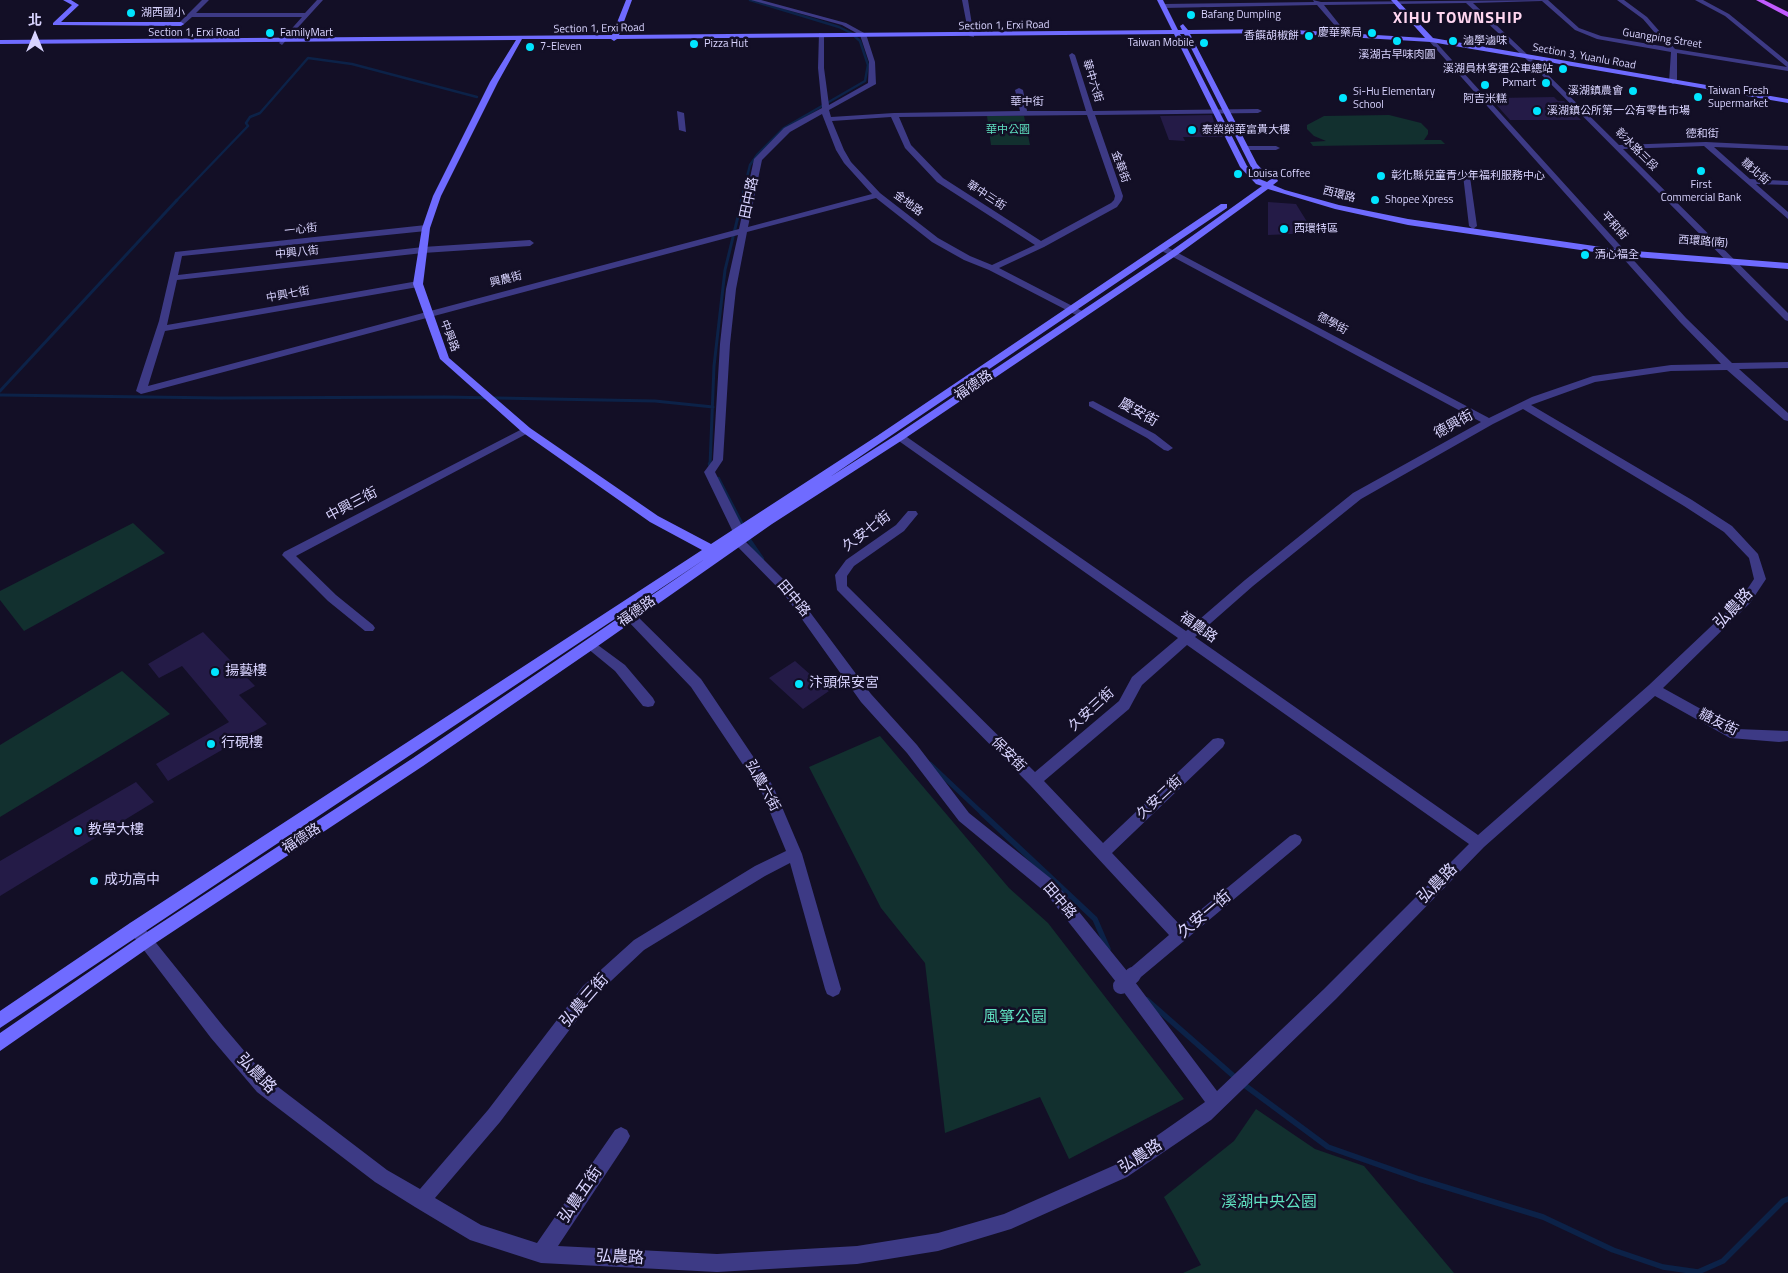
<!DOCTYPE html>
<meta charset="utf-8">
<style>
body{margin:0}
#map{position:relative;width:1788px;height:1273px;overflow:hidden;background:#130f26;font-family:"Titillium Web","Noto Sans TC",sans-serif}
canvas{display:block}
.north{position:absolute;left:10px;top:10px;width:50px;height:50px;-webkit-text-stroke:4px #130f26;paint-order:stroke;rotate:0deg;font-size:14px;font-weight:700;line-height:20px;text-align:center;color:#d9d4ff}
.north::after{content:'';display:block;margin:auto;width:18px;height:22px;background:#d9d4ff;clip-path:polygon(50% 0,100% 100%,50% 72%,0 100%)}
</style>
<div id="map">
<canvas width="1788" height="1273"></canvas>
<div class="north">北</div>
</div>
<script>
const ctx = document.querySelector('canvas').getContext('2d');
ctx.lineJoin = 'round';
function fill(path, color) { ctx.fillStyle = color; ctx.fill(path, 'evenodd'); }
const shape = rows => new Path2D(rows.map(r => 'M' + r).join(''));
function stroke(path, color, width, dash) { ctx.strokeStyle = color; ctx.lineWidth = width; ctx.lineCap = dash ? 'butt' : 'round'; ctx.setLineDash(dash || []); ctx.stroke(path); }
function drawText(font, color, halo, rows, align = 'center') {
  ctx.font = font + ' "Titillium Web","Noto Sans TC",sans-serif'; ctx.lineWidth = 5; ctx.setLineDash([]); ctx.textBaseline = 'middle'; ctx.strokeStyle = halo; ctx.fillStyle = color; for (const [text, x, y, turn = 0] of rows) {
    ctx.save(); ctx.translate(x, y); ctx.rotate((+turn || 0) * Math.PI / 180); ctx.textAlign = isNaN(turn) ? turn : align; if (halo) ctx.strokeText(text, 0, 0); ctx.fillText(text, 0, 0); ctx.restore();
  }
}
fill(shape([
 [1389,115,1421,123,1428,130,1428,134,1424,140,1441,140,1445,144,1313,146,1310,142,1326,141,1314,136,1307,129,1307,125,1324,116],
 [987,116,1024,116,1030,145,991,145],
 [133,523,165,553,24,631,0,600,0,591],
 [122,671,170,714,0,817,0,745],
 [880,736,1009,888,1048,923,1184,1099,1069,1159,1040,1097,945,1133,925,963,881,908,809,767],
 [1256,1109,1315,1149,1364,1166,1454,1273,1183,1273,1201,1265,1164,1197,1234,1141]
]), '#12302f');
stroke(shape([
 [176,201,248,126,246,123,250,117,260,113,308,58,352,64,477,97],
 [741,201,750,165,757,155,784,128,865,81,868,65,860,41,851,33,839,27,750,0]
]), '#0c2248', 2.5);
stroke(shape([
 [0,391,177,200],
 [0,395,221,398,445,397,655,401,713,407],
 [710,465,714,366,725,270,742,200]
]), '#0c2248', 3);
stroke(shape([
 [710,464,713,470],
 [718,479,744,529],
 [747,537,762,559],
 [930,764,983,814]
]), '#0c2248', 4.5);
stroke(shape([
 [982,813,1095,919,1108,949],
 [1147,1000,1237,1079],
 [1243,1084,1328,1147,1419,1179,1543,1217,1613,1250,1663,1267,1698,1272,1723,1261,1783,1201,1788,1199]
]), '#0c2248', 5.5);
fill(shape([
 [1554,97,1558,101,1564,101,1581,120,1510,120,1493,101,1501,101,1498,98],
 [1212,115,1214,122,1223,137,1183,137,1185,141,1169,140,1160,116],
 [1268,202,1296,204,1314,233,1268,235],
 [203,632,255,686,239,695,267,724,168,781,156,764,229,722,182,666,159,678,148,664],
 [795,661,829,691,803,709,769,678],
 [136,782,154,802,0,896,0,861]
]), '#241b47');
fill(shape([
 [202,0,209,0,196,13,305,13,317,0,323,0,282,45,279,43,302,17,192,17,183,25,179,25,179,23,202,0],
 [751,0,761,0,846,23,866,34,875,62,876,84,829,110,831,117,894,113,1020,111,1015,90,1019,88,1023,90,1027,111,1086,111,1069,55,1072,53,1075,55,1093,111,1258,109,1262,111,1258,113,1095,115,1123,196,1122,200,1117,207,1044,247,999,268,1084,312,1084,316,1078,316,989,270,964,260,932,242,876,198,747,232,736,289,730,344,723,460,715,472,744,530,745,541,792,588,871,694,917,745,969,813,1054,881,1127,971,1169,935,1030,785,837,590,835,575,846,560,896,525,908,511,916,511,918,514,904,531,854,566,847,576,847,586,1035,772,1119,701,1132,677,1178,638,896,439,895,437,896,435,904,435,1186,631,1245,580,1353,493,1481,422,1160,250,1160,246,1163,245,1489,418,1532,397,1593,376,1671,365,1721,364,1680,322,1429,41,1429,39,1433,39,1686,318,1732,363,1788,362,1788,368,1739,369,1788,413,1788,421,1784,420,1727,370,1671,371,1595,382,1531,405,1692,500,1732,526,1758,554,1766,579,1750,603,1663,688,1737,729,1788,731,1788,741,1779,742,1730,738,1655,696,1484,847,1336,999,1211,1120,1127,1177,1011,1229,938,1251,857,1264,717,1272,541,1263,470,1240,415,1207,375,1182,257,1092,211,1038,127,928,130,923,135,921,140,923,223,1026,269,1080,387,1170,420,1189,488,1110,583,986,634,940,755,866,786,851,762,793,691,687,626,619,624,616,626,613,630,612,634,613,701,679,773,786,802,854,841,989,839,994,833,997,827,994,825,989,790,863,765,876,644,950,595,996,500,1122,435,1198,481,1225,537,1243,615,1130,621,1127,627,1130,630,1136,627,1142,558,1246,717,1254,857,1246,938,1233,1004,1214,1115,1165,1205,1102,1120,987,1044,891,959,821,907,753,861,702,784,594,733,542,732,530,704,472,713,460,720,344,726,289,738,235,145,393,141,394,136,391,159,321,175,252,426,225,430,228,426,231,182,256,178,275,423,247,530,240,534,243,530,246,423,253,177,280,167,325,418,281,423,284,418,287,165,331,148,386,739,229,754,159,784,128,822,108,818,68,819,33,824,34,824,68,829,105,868,83,869,62,860,35,842,25,751,0],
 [822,114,836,150,844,163,872,194,748,227,762,160,790,132,822,114],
 [1087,115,1115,196,1114,200,1111,203,1041,241,943,178,911,145,899,117,1087,115],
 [891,117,905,148,937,182,1035,245,992,265,970,256,938,238,880,193,851,162,844,150,832,121,891,117],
 [1523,409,1684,506,1724,532,1749,558,1754,579,1742,597,1649,685,1478,835,1195,637,1253,586,1361,499,1493,424,1523,409],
 [1187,645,1469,844,1324,989,1217,1091,1135,982,1300,844,1302,840,1300,836,1295,834,1290,836,1181,926,1112,853,1223,747,1225,743,1223,739,1218,738,1213,739,1103,843,1044,781,1129,709,1142,685,1187,645],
 [962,0,968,0,974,37,969,36,962,0],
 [1313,0,1321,2,1548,0,1579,28,1601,36,1667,47,1643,19,1617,0,1624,0,1647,17,1675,49,1787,67,1725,16,1695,0,1703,0,1729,14,1788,62,1788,71,1677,53,1677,82,1673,84,1669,82,1671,52,1597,39,1575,30,1542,1,1473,3,1529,56,1619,145,1706,142,1788,146,1788,150,1714,147,1750,179,1788,181,1788,185,1756,184,1788,212,1788,219,1704,146,1623,149,1788,313,1788,321,1785,320,1525,58,1466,3,1324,5,1347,34,1344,36,1317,5,1163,8,1160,6,1163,4,1314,2,1313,0],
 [677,111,684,113,686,132,679,130,677,111],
 [1242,146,1276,146,1280,148,1276,150,1242,150,1242,146],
 [1463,175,1470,177,1477,226,1473,229,1469,226,1463,175],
 [1093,401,1155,434,1173,448,1168,451,1164,450,1147,438,1089,406,1089,402,1093,401],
 [526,427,530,428,531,430,530,432,296,556,336,595,373,625,375,628,373,631,365,631,328,601,282,555,284,552,526,427],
 [591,640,625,665,653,698,655,702,653,706,648,707,643,706,615,671,587,648,585,645,587,642,591,640]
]), '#3d3a85');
fill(shape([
 [63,0,71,0,79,5,61,22,181,22,184,24,181,26,53,25,53,23,72,5,63,0],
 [626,0,632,0,619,35,1172,30,1157,0,1163,0,1178,30,1182,30,1180,26,1183,24,1188,30,1279,29,1425,38,1391,0,1397,0,1433,38,1788,99,1788,103,1431,42,1279,33,1190,34,1257,164,1269,177,1265,179,1253,171,1184,34,1180,34,1247,166,1262,180,1267,182,1271,179,1277,179,1278,181,1273,185,1285,190,1339,205,1408,219,1622,250,1788,263,1788,269,1622,256,1408,225,1335,209,1268,189,1177,255,904,439,772,524,595,648,423,766,151,946,0,1051,0,1033,141,936,413,758,705,559,0,1028,0,1011,130,923,702,550,650,522,522,432,440,359,413,284,422,228,433,196,490,82,516,40,0,44,0,40,612,35,626,0],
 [1174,34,1240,167,1256,184,1262,186,1171,251,896,435,830,477,1227,208,1227,204,1221,204,877,436,711,544,658,516,530,428,449,358,423,284,430,228,441,196,498,82,522,39,611,39,614,41,617,39,1174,34]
]), '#6f6bff');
fill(shape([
 [1756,0,1764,0,1788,12,1788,17,1756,0]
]), '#c25bff');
stroke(shape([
 [1121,986,1133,975]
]), '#3d3a85', 16);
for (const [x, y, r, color] of [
 [131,13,5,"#00e5ff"],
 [1191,15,5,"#00e5ff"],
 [270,33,5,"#00e5ff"],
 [1372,33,5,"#00e5ff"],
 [1309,36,5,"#00e5ff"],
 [1397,41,5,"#00e5ff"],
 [1453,41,5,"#00e5ff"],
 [1204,43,5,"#00e5ff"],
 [694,44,5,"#00e5ff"],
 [530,47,5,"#00e5ff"],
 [1563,69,5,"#00e5ff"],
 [1546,83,5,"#00e5ff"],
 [1485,85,5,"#00e5ff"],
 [1633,91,5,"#00e5ff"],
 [1698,97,5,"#00e5ff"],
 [1343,98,5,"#00e5ff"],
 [1537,111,5,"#00e5ff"],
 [1192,130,5,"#00e5ff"],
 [1701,171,5,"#00e5ff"],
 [1238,174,5,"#00e5ff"],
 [1381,176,5,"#00e5ff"],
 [1375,200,5,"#00e5ff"],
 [1284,229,5,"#00e5ff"],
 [1585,255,5,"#00e5ff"],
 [215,672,5,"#00e5ff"],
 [799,684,5,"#00e5ff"],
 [211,744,5,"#00e5ff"],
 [78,831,5,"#00e5ff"],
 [94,881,5,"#00e5ff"]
]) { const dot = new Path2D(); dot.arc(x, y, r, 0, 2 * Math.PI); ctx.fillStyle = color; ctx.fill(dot); stroke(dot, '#130f26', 2); }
drawText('11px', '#d9d4ff', '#130f26', [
 ["湖西國小",141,13],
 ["Bafang Dumpling",1201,15],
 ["FamilyMart",280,33],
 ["慶華藥局",1362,33,"right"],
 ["香饌胡椒餅",1299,36,"right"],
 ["滷學滷味",1463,41],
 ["Taiwan Mobile",1194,43,"right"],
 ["Pizza Hut",704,44],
 ["7-Eleven",540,47],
 ["溪湖古早味肉圓",1397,55,"center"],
 ["溪湖員林客運公車總站",1553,69,"right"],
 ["Pxmart",1536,83,"right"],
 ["溪湖鎮農會",1623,91,"right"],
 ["Taiwan Fresh",1708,91],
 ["Supermarket",1708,104],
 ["Si-Hu Elementary",1353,92],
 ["School",1353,105],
 ["阿吉米糕",1485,99,"center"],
 ["溪湖鎮公所第一公有零售市場",1547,111],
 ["泰榮榮華富貴大樓",1202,130],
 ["Louisa Coffee",1248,174],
 ["彰化縣兒童青少年福利服務中心",1391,176],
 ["First",1701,185,"center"],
 ["Commercial Bank",1701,198,"center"],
 ["Shopee Xpress",1385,200],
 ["西環特區",1294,229],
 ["清心福全",1595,255]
], 'left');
drawText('11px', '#d9d4ff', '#130f26', [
 ["Section 1, Erxi Road",1004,26,-1],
 ["Section 1, Erxi Road",599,29,-1],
 ["Section 1, Erxi Road",194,33],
 ["Guangping Street",1662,39,9],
 ["Section 3, Yuanlu Road",1584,57,10],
 ["華中六街",1092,81,73],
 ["華中街",1027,102],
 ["德和街",1702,134],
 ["彰水路三段",1636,150,45],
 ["金華街",1120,167,70],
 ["糖北街",1755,172,41],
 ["西環路",1339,195,14],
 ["華中三街",986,196,33],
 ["金地路",908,204,37],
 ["平和街",1614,226,48],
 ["一心街",301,230,-6],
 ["西環路(南)",1703,242,4],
 ["中興八街",297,253,-6],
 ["興農街",506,280,-14],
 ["中興七街",288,295,-10],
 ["德學街",1332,324,28],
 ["中興路",449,336,69]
]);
drawText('11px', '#5fe0c0', '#130f26', [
 ["華中公園",1008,130]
]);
drawText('14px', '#d9d4ff', '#130f26', [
 ["田中路",750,198,-78],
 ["福德路",974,386,-34],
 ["慶安街",1138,413,29],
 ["德興街",1454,425,-29],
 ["中興三街",352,505,-28],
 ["久安七街",867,532,-37],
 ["田中路",793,599,50],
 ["福德路",637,612,-35],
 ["福農路",1198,628,35],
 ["久安三街",1092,710,-43],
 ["糖友街",1718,723,26],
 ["保安街",1008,755,45],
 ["弘農六街",762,786,61],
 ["久安二街",1160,798,-43],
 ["福德路",302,839,-33],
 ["田中路",1059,901,49]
]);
drawText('14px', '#d9d4ff', '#130f26', [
 ["揚藝樓",225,672],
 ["汴頭保安宮",809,684],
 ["行硯樓",221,744],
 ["教學大樓",88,831],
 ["成功高中",104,881]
], 'left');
ctx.letterSpacing = '1px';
drawText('bold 16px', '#ffd6f0', '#130f26', [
 ["XIHU TOWNSHIP",1458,19]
]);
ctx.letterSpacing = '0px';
drawText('16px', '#d9d4ff', '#130f26', [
 ["弘農路",1734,609,-47],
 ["弘農路",1438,884,-45],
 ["久安一街",1205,915,-40],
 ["弘農三街",585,1001,-49],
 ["弘農路",256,1074,46],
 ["弘農路",1141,1157,-33],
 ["弘農五街",581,1195,-56],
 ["弘農路",620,1258,3]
]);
drawText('16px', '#5fe0c0', '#130f26', [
 ["風箏公園",1015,1018],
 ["溪湖中央公園",1269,1203]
]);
</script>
